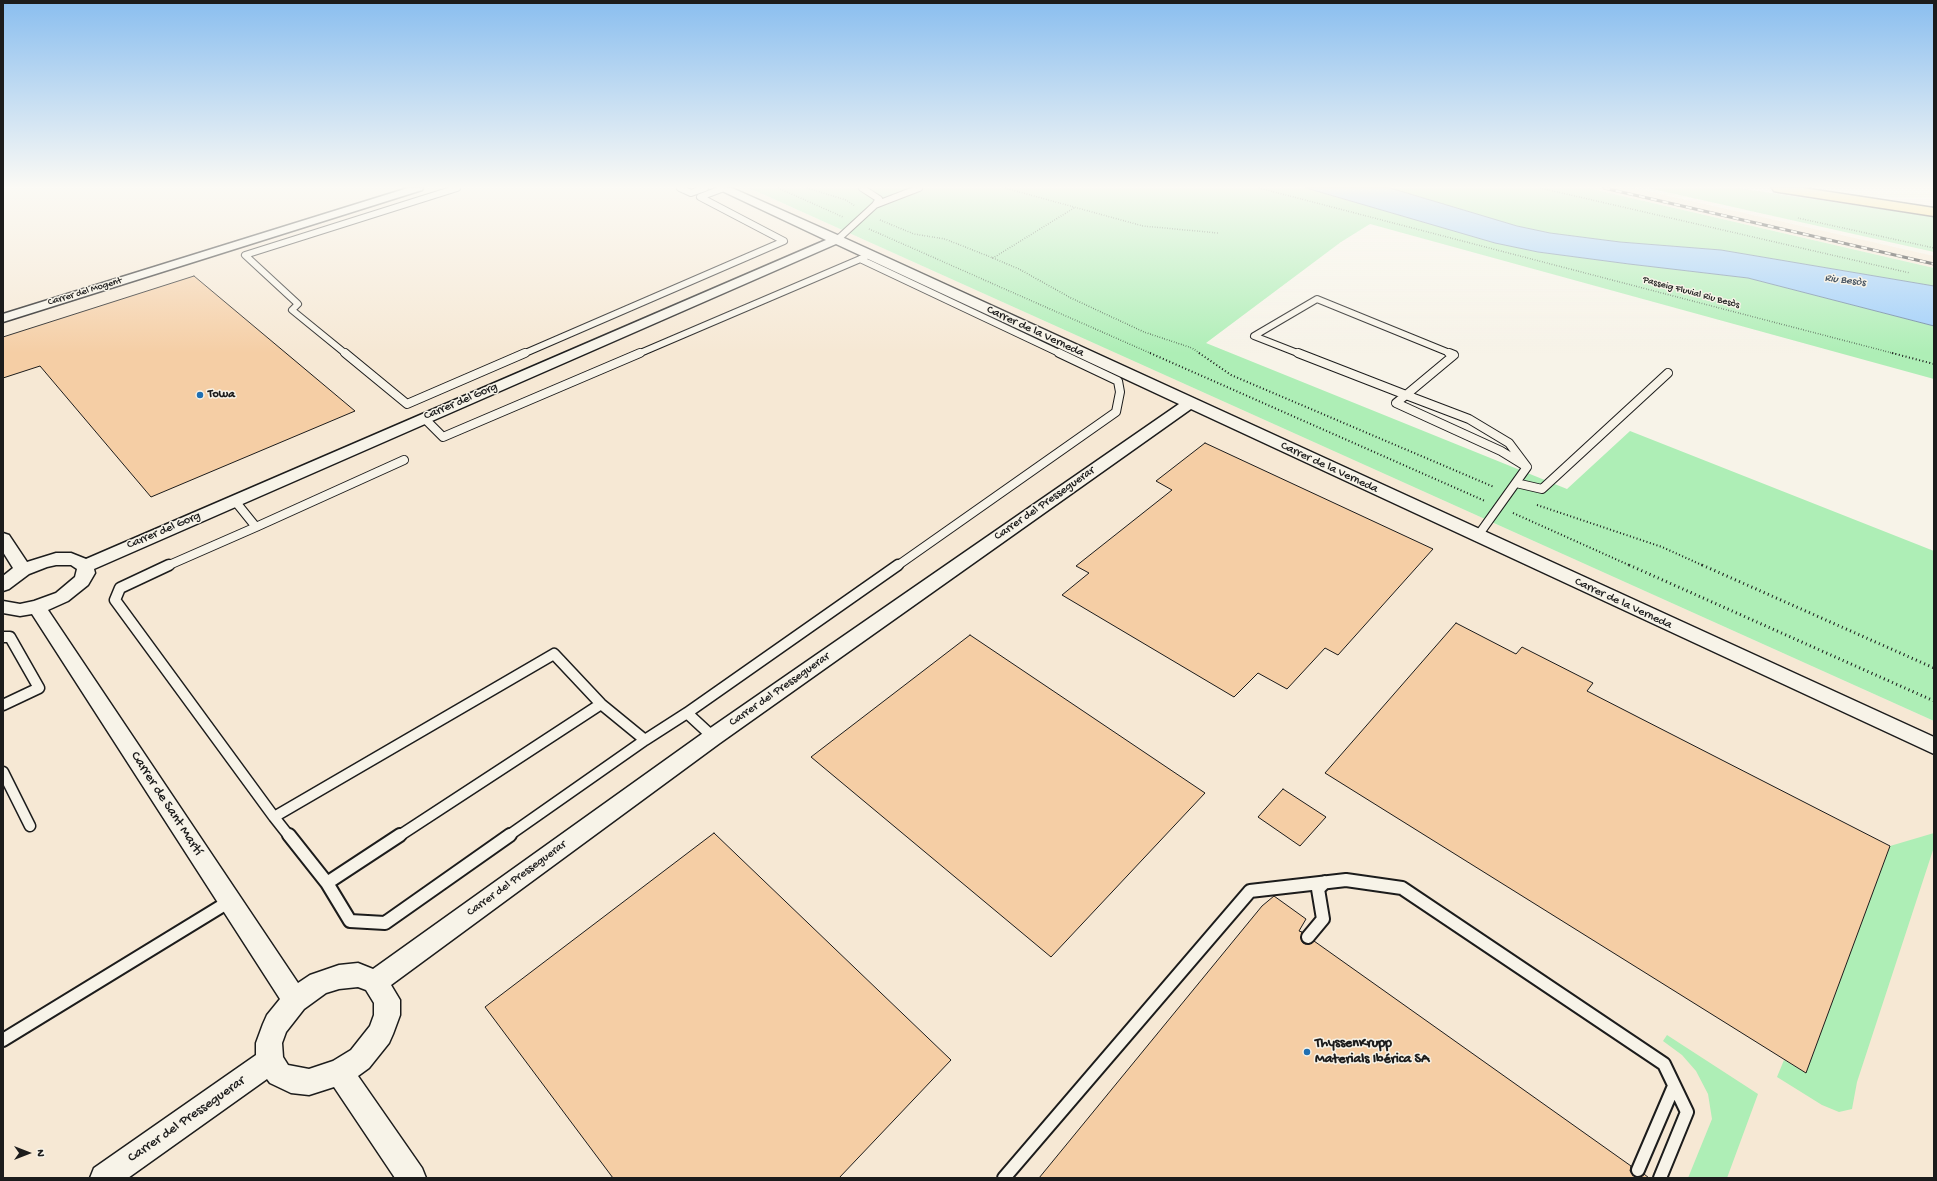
<!DOCTYPE html>
<meta charset="utf-8">
<style>
body{margin:0}
#map{position:relative;width:1937px;height:1181px;overflow:hidden;background:#f7f3e8;font-family:"Gochi Hand",sans-serif}
canvas{display:block}
.frame{position:absolute;inset:0;border:4px solid #1c1c1c;pointer-events:none}
.north{position:absolute;left:8px;top:1133px;width:40px;height:40px;-webkit-text-stroke:3px #f7f3e8;paint-order:stroke;rotate:90deg;font-size:11px;font-weight:700;line-height:16px;text-align:center;color:#1c1c1c}
.north::after{content:'';display:block;margin:auto;width:14px;height:18px;background:#1c1c1c;clip-path:polygon(50% 0,100% 100%,50% 72%,0 100%)}
</style>
<div id="map">
<canvas width="1937" height="1181"></canvas>
<div class="frame"></div>
<div class="north">N</div>
</div>
<script>
const ctx = document.querySelector('canvas').getContext('2d');
ctx.lineJoin = 'round';
function fill(path, color) { ctx.fillStyle = color; ctx.fill(path, 'evenodd'); }
const shape = rows => new Path2D(rows.map(r => 'M' + r).join(''));
function stroke(path, color, width, dash) { ctx.strokeStyle = color; ctx.lineWidth = width; ctx.lineCap = dash ? 'butt' : 'round'; ctx.setLineDash(dash || []); ctx.stroke(path); }
function drawText(font, color, halo, rows, align = 'center') {
  ctx.font = font + ' "Gochi Hand",sans-serif'; ctx.lineWidth = 3; ctx.setLineDash([]); ctx.textBaseline = 'middle'; ctx.strokeStyle = halo; ctx.fillStyle = color; for (const [text, x, y, turn = 0] of rows) {
    ctx.save(); ctx.translate(x, y); ctx.rotate((+turn || 0) * Math.PI / 180); ctx.textAlign = isNaN(turn) ? turn : align; if (halo) ctx.strokeText(text, 0, 0); ctx.fillText(text, 0, 0); ctx.restore();
  }
}
fill(shape([
 [3,188,749,188,1934,721,1934,1178,3,1178],
 [1588,188,1634,188,1934,256,1934,268]
]), '#f6e8d4');
fill(shape([
 [749,188,1306,188,1495,243,1538,252,1629,264,1748,278,1934,326,1934,379,1370,224,1341,242,1206,343,1567,489,1630,431,1934,551,1934,721],
 [1390,188,1588,188,1934,268,1934,286,1721,250,1620,242,1550,233,1517,226],
 [1648,188,1738,188,1934,217,1934,252],
 [1934,833,1934,847,1857,1082,1852,1109,1839,1112,1822,1105,1777,1077,1784,1060,1806,1073,1890,846],
 [1667,1035,1758,1094,1727,1178,1688,1178,1712,1119,1708,1094,1696,1071,1682,1055,1663,1041]
]), '#aeeeb6');
const water = shape([
 [1306,188,1390,188,1517,226,1550,233,1620,242,1721,250,1934,286,1934,326,1748,278,1629,264,1538,252,1495,243,1306,188]
]);
fill(water, '#9ecefa');
stroke(water, '#6a87a1', 1);
const building = shape([
 [194,276,355,411,151,497,40,366,3,378,3,337,194,276],
 [1205,443,1433,549,1338,655,1325,648,1287,689,1258,673,1234,697,1062,595,1089,573,1076,566,1172,490,1156,481,1205,443],
 [1456,623,1516,654,1522,647,1593,683,1587,691,1890,846,1806,1073,1325,773,1456,623],
 [970,635,1205,793,1051,957,811,757,970,635],
 [1283,789,1326,817,1300,846,1258,817,1283,789],
 [714,833,951,1060,839,1178,613,1178,485,1007,714,833],
 [1274,896,1306,919,1299,931,1302,932,1301,939,1303,943,1310,944,1314,941,1631,1166,1630,1171,1635,1177,1639,1178,1644,1174,1649,1178,1039,1178,1262,906,1274,896]
]);
fill(building, '#f5cea5');
stroke(building, '#1c1c1c', 1);
const serviceFar3 = shape([
 [680,188,691,193,705,188],
 [875,205,919,188],
 [838,239,875,205,879,199,862,188],
 [860,259,1061,354],
 [346,354,292,310,298,304,245,255,457,188],
 [523,354,784,241,700,197,724,188],
 [638,354,865,257],
 [1300,354,1254,336,1317,299,1452,354]
]);
const serviceFar2 = shape([
 [345,353,407,404,525,353],
 [1298,353,1406,395],
 [1406,395,1469,419,1509,443,1527,467,1501,451,1396,403,1406,395],
 [1406,395,1454,355,1449,353],
 [424,418,443,437,640,353],
 [1516,483,1542,489,1668,373],
 [235,501,256,527,404,460],
 [1477,537,1527,467],
 [167,566,256,527],
 [897,566,1116,412,1120,392,1118,381,1059,353]
]);
const serviceFar1 = shape([
 [169,565,120,588,115,600,274,817],
 [3,637,10,637,39,688,3,705],
 [687,713,713,737],
 [645,740,687,713,898,565],
 [3,772,30,826],
 [289,836,274,817,554,654,601,704,645,740],
 [399,836,601,704],
 [508,836,645,740]
]);
const service = shape([
 [289,835,327,883,350,921,385,923,510,835],
 [327,883,400,835],
 [1308,937,1323,919,1318,889,1325,882],
 [3,1040,230,901],
 [1638,1170,1674,1086],
 [1004,1178,1250,891,1346,880,1402,888,1664,1064,1687,1112,1660,1178]
]);
const minor = shape([
 [408,188,423,188,422,190,3,322,3,314,408,188],
 [719,188,732,188,842,237,1934,737,1934,754,1191,409,720,743,391,985,400,1000,400,1015,393,1034,389,1043,369,1068,358,1076,422,1168,426,1178,395,1178,334,1087,309,1095,291,1093,270,1083,267,1079,128,1178,90,1178,94,1168,256,1055,256,1043,263,1024,267,1015,280,999,32,614,20,616,3,613,3,601,20,604,34,601,56,593,75,577,77,569,71,565,56,565,47,567,29,574,9,589,3,591,3,576,13,568,3,552,3,533,9,535,27,562,56,553,71,553,86,559,826,240,720,190,719,188],
 [836,244,1179,404,706,731,373,969,358,963,339,965,310,975,298,983,48,610,68,601,88,585,95,573,94,569,836,244],
 [358,987,366,990,374,1003,374,1015,370,1026,351,1050,333,1061,309,1069,288,1065,283,1057,282,1043,286,1032,304,1009,326,993,339,989,358,987]
]);
const motorway = shape([
 [1772,188,1803,188,1934,208,1934,216,1779,192,1774,191,1772,188]
]);
stroke(serviceFar3, '#1c1c1c', 8);
stroke(serviceFar2, '#1c1c1c', 10);
stroke(serviceFar1, '#1c1c1c', 13);
stroke(service, '#1c1c1c', 16);
stroke(minor, '#1c1c1c', 3);
stroke(motorway, '#1c1c1c', 3);
stroke(shape([
 [778,188,843,217],
 [807,188,846,200,855,206],
 [1005,188,1143,226,1218,233],
 [1259,188,1896,354],
 [1540,188,1910,273],
 [1074,208,993,258,1019,269,1071,298,1144,332,1192,348,1201,354],
 [1798,218,1934,248],
 [880,220,914,234,945,239,993,258],
 [869,229,1152,354]
]), '#1c1c1c', 1.5, [0.5, 2]);
stroke(shape([
 [1150,353,1485,501],
 [1199,353,1231,375,1494,487],
 [1892,353,1934,364],
 [1537,505,1662,547,1704,566],
 [1513,513,1631,566]
]), '#1c1c1c', 2, [1, 2.5]);
stroke(shape([
 [1629,565,1934,701],
 [1702,565,1934,668]
]), '#1c1c1c', 3, [1, 3.5]);
stroke(serviceFar3, '#f7f3e8', 6);
stroke(serviceFar2, '#f7f3e8', 8);
stroke(serviceFar1, '#f7f3e8', 10);
stroke(service, '#f7f3e8', 12);
fill(minor, '#f7f3e8');
fill(motorway, '#fce080');
const rail = shape([
 [1604,188,1934,264]
]);
stroke(rail, '#1c1c1c', 3);
stroke(rail, '#f7f3e8', 2, [6]);
const sky = ctx.createLinearGradient(0, 0, 0, 353);
sky.addColorStop(0, '#8abeef');
sky.addColorStop(0.53, '#fbfaf5');
sky.addColorStop(1, '#fbfaf500');
ctx.fillStyle = sky;
ctx.fillRect(0, 0, 1937, 353);
for (const [x, y, r, color] of [
 [200,395,4,"#1f6fb2"],
 [1307,1052,4,"#1f6fb2"]
]) { const dot = new Path2D(); dot.arc(x, y, r, 0, 2 * Math.PI); ctx.fillStyle = color; ctx.fill(dot); stroke(dot, '#f7f3e8', 1.5); }
drawText('10px', '#1c1c1c', '#f7f3e8', [
 ["Carrer del Mogent",85,292,-17],
 ["Passeig Fluvial Riu Besòs",1691,293,15]
]);
drawText('italic 11px', '#43515f', '#f7f3e8', [
 ["Riu Besòs",1845,281,7]
]);
drawText('12px', '#1c1c1c', '#f7f3e8', [
 ["Carrer de la Verneda",1035,332,25],
 ["Carrer del Gorg",461,402,-23],
 ["Carrer de la Verneda",1329,468,25],
 ["Carrer del Presseguerar",1045,504,-35],
 ["Carrer del Gorg",164,531,-23],
 ["Carrer de la Verneda",1623,604,25],
 ["Carrer del Presseguerar",780,690,-35],
 ["Carrer del Presseguerar",517,879,-36]
]);
drawText('bold 12px', '#1c1c1c', '#f7f3e8', [
 ["Towa",208,395]
], 'left');
drawText('14px', '#1c1c1c', '#f7f3e8', [
 ["Carrer de Sant Martí",166,804,57],
 ["Carrer del Presseguerar",187,1120,-35]
]);
drawText('bold 14px', '#1c1c1c', '#f7f3e8', [
 ["ThyssenKrupp",1315,1044],
 ["Materials Ibérica SA",1315,1060]
], 'left');
</script>
